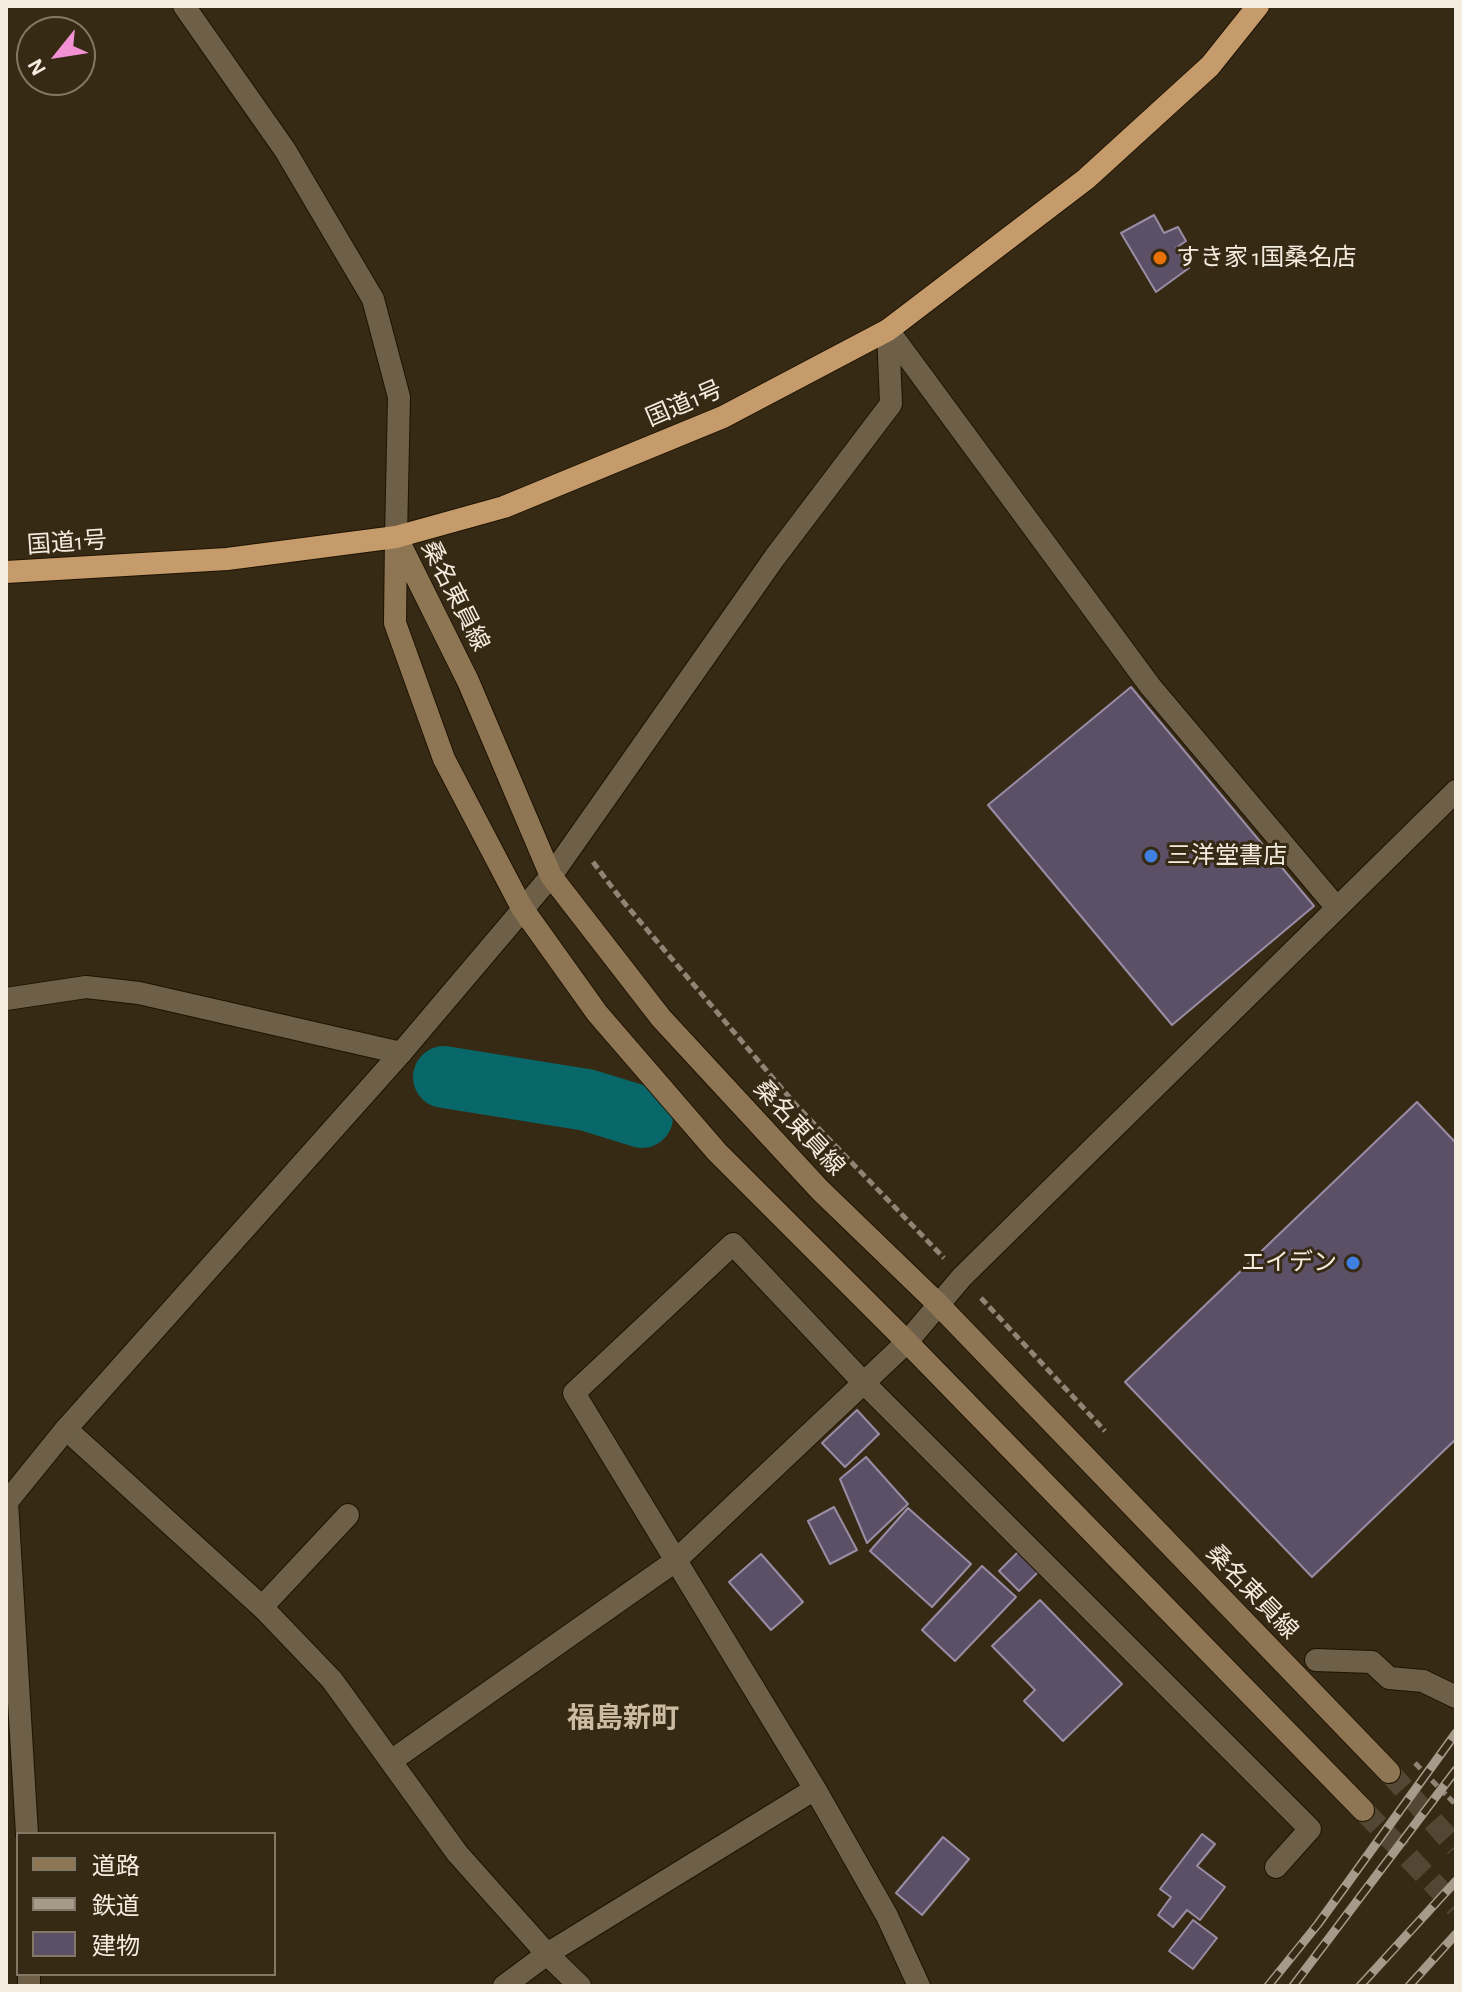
<!DOCTYPE html>
<meta charset="utf-8">
<style>
body{margin:0}
#map{position:relative;width:1462px;height:1992px;overflow:hidden;background:#372a15;font-family:"Alegreya Sans","Noto Sans JP",sans-serif}
canvas{display:block}
.frame{position:absolute;inset:0;border:8px solid #f4ecdf;pointer-events:none}
.legend{position:absolute;left:16px;top:1832px;width:260px;height:144px;box-sizing:border-box;background:#372a15;border:2px solid #837866;margin:0;padding:10px 14px;list-style:none;font-size:24px;color:#f4ecdf}
.legend li{display:flex;align-items:center;gap:16px;height:40px}
.legend b{width:40px;border:2px solid #837866}
.north{position:absolute;left:16px;top:16px;width:80px;height:80px;box-sizing:border-box;background:#372a15;border:2px solid #837866;border-radius:50%;rotate:240deg;font-size:22px;font-weight:700;line-height:32px;text-align:center;color:#f4ecdf}
.north::after{content:'';display:block;margin:auto;width:28px;height:36px;background:#f391d5;clip-path:polygon(50% 0,100% 100%,50% 72%,0 100%)}
</style>
<div id="map">
<canvas width="1462" height="1992"></canvas>
<div class="frame"></div>
<ul class="legend">
<li><b style="height:10px;background:#8e7655"></b>道路</li>
<li><b style="height:10px;background:#a59b8a"></b>鉄道</li>
<li><b style="height:22px;background:#5b5066"></b>建物</li>
</ul>
<div class="north">N</div>
</div>
<script>
const ctx = document.querySelector('canvas').getContext('2d');
ctx.lineJoin = 'round';
const shape = rows => new Path2D(rows.map(r => 'M' + r).join(''));
function stroke(path, color, width, dash) { ctx.strokeStyle = color; ctx.lineWidth = width; ctx.lineCap = dash ? 'butt' : 'round'; ctx.setLineDash(dash || []); ctx.stroke(path); }
function fill(path, color) { ctx.fillStyle = color; ctx.fill(path, 'evenodd'); }
function drawText(font, color, halo, rows, align = 'center') {
  ctx.font = font + ' "Alegreya Sans","Noto Sans JP",sans-serif'; ctx.lineWidth = 6; ctx.setLineDash([]); ctx.textBaseline = 'middle'; ctx.strokeStyle = halo; ctx.fillStyle = color; for (const [text, x, y, turn = 0] of rows) {
    ctx.save(); ctx.translate(x, y); ctx.rotate((+turn || 0) * Math.PI / 180); ctx.textAlign = isNaN(turn) ? turn : align; if (halo) ctx.strokeText(text, 0, 0); ctx.fillText(text, 0, 0); ctx.restore();
  }
}
stroke(shape([
 [444,1077,587,1100,642,1117]
]), '#086769', 62);
const building = shape([
 [1154,215,1164,233,1178,227,1186,241,1176,248,1189,268,1156,292,1121,233,1154,215],
 [1131,687,1314,906,1172,1025,988,805,1131,687],
 [1417,1102,1456,1143,1456,1439,1312,1577,1125,1382,1417,1102],
 [857,1410,879,1434,845,1467,822,1443,857,1410],
 [866,1457,908,1504,867,1543,840,1479,866,1457],
 [834,1507,857,1550,830,1564,808,1521,834,1507],
 [908,1508,971,1564,932,1607,870,1551,908,1508],
 [1021,1549,1041,1569,1019,1591,999,1571,1021,1549],
 [761,1554,803,1602,771,1630,729,1582,761,1554],
 [982,1566,1016,1597,955,1661,922,1630,982,1566],
 [1040,1600,1122,1684,1063,1741,1024,1701,1035,1690,992,1646,1040,1600],
 [1202,1834,1215,1844,1197,1866,1225,1887,1200,1920,1187,1910,1173,1927,1158,1915,1171,1897,1160,1889,1202,1834],
 [943,1837,969,1859,922,1915,896,1893,943,1837],
 [1193,1920,1217,1938,1193,1969,1169,1951,1193,1920]
]);
fill(building, '#5b5066');
stroke(building, '#998da5', 2);
stroke(shape([
 [1389,1772,1456,1847],
 [1363,1810,1456,1907]
]), '#534733', 22, [22, 11]);
const minor = shape([
 [184,6,285,150,373,299,399,397,396,537],
 [888,330,1150,686,1337,908],
 [551,876,775,557,891,404,888,330],
 [6,999,86,987,139,993,401,1053],
 [66,1429,262,1607,332,1680,457,1853,547,1954,580,1986],
 [7,1502,27,1834],
 [262,1607,348,1515],
 [1316,1660,1372,1662,1389,1678,1423,1681,1456,1697],
 [391,1761,674,1562,907,1342,962,1277,1456,791],
 [29,1974,29,1986],
 [504,1986,547,1954,815,1789],
 [919,1986,887,1916,815,1789,574,1393,733,1244,863,1382,1310,1829,1276,1867]
]);
const tertiary = shape([
 [6,1503,66,1429,401,1053,551,876]
]);
const secondary = shape([
 [396,537,395,623,444,759,522,908,597,1013,717,1152,907,1342,1363,1810],
 [399,542,468,681,551,876,661,1018,820,1190,938,1304,1389,1772]
]);
const trunk = shape([
 [6,572,227,559,396,537,504,507,723,417,888,330,1086,179,1210,66,1258,6]
]);
stroke(minor, '#1e1301', 24);
stroke(tertiary, '#1e1301', 24);
stroke(secondary, '#1e1301', 24);
stroke(trunk, '#1e1301', 24);
stroke(shape([
 [593,862,621,899,795,1104,944,1258],
 [981,1298,1105,1431],
 [1415,1763,1456,1805]
]), '#908574', 5, [8, 4]);
stroke(minor, '#6d5f48', 22);
stroke(tertiary, '#6d5f48', 22);
stroke(secondary, '#8e7655', 22);
stroke(trunk, '#c59b6b', 22);
const rail = shape([
 [1268,1986,1318,1924,1456,1733],
 [1293,1986,1456,1770],
 [1360,1986,1456,1881],
 [1409,1986,1456,1934]
]);
stroke(rail, '#a59b8a', 9);
stroke(rail, '#372a15', 6, [18]);
for (const [x, y, r, color] of [
 [1160,258,8,"#e8710a"],
 [1151,856,8,"#3f7fe0"],
 [1353,1263,8,"#3f7fe0"]
]) { const dot = new Path2D(); dot.arc(x, y, r, 0, 2 * Math.PI); ctx.fillStyle = color; ctx.fill(dot); stroke(dot, '#372a15', 3); }
drawText('24px', '#f4ecdf', '#372a15', [
 ["すき家 1国桑名店",1176,258],
 ["三洋堂書店",1167,856],
 ["エイデン",1337,1263,"right"]
], 'left');
drawText('24px', '#f4ecdf', '#372a15', [
 ["国道1号",684,404,-23],
 ["国道1号",67,543,-4],
 ["桑名東員線",455,596,63],
 ["桑名東員線",799,1128,47],
 ["桑名東員線",1252,1592,46]
]);
drawText('bold 28px', '#ccbca3', '#372a15', [
 ["福島新町",623,1719]
]);
</script>
